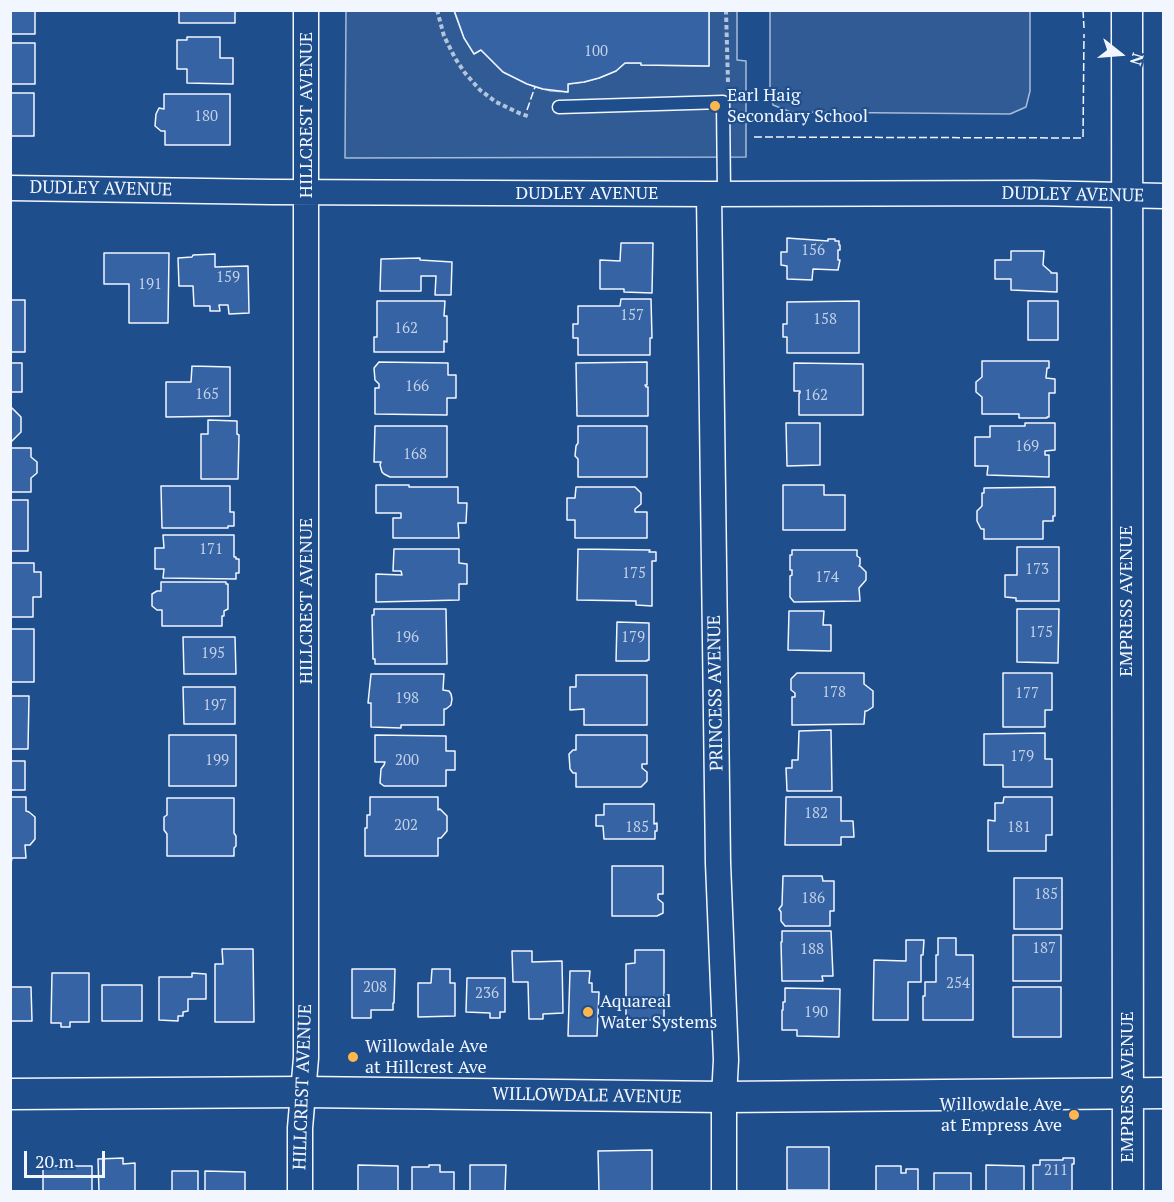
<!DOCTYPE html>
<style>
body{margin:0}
#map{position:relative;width:1174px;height:1202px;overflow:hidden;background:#1f4e8c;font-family:"PT Serif",serif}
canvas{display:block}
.frame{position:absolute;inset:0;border:12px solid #f2f6ff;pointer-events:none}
.north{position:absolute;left:1090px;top:24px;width:60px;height:60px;-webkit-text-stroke:4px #1f4e8c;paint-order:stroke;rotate:107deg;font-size:16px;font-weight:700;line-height:24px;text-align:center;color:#f2f6ff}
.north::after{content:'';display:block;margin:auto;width:21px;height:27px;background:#f2f6ff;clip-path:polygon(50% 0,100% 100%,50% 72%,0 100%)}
.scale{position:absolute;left:24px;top:1151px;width:81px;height:27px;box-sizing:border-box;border:3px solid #f2f6ff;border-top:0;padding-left:8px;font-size:18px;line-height:21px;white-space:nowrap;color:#f2f6ff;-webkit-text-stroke:4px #1f4e8c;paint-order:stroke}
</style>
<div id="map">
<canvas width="1174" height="1202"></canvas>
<div class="frame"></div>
<div class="north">N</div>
<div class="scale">20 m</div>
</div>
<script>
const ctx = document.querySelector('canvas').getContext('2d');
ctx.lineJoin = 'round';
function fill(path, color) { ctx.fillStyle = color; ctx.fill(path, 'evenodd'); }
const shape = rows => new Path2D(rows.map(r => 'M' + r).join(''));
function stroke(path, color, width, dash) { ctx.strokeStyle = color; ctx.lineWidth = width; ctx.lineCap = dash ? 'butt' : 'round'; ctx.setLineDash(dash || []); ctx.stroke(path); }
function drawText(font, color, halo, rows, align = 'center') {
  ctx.font = font + ' "PT Serif",serif'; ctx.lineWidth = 4.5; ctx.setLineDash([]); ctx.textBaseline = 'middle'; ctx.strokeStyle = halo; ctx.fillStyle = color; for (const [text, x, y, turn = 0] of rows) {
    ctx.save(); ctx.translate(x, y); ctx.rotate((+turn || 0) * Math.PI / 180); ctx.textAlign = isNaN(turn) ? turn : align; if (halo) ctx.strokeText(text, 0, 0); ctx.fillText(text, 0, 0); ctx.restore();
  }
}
const built = shape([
 [346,11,454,11,464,38,481,50,503,72,535,87,551,91,568,92,568,84,584,82,599,78,616,71,625,63,641,63,641,65,709,66,709,11,737,11,737,60,746,61,746,157,345,158,346,11],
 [770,11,1030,11,1030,91,1026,107,1010,114,791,112,773,105,770,90,770,11]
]);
fill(built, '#305b95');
stroke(built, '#a8bbd7', 1.5);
const building = shape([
 [10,10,35,10,35,34,10,34,10,10],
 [179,10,235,10,235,23,179,23,179,10],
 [454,10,709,10,709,66,641,65,641,63,625,63,616,71,599,78,584,82,568,84,568,92,543,89,527,84,503,72,481,50,474,54,464,38,454,10],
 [187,37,220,37,220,58,233,58,233,84,187,83,187,69,177,69,177,40,187,40,187,37],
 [10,43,35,43,35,84,10,84,10,43],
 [10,93,34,93,34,136,10,136,10,93],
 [164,94,230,94,230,145,165,145,165,131,161,131,155,126,156,114,159,108,164,109,164,94],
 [787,238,828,241,828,239,835,239,835,241,839,241,839,245,840,245,840,250,838,250,838,260,840,260,838,270,813,269,812,280,787,279,787,266,781,265,781,252,787,252,787,238],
 [621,243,653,243,652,293,624,292,624,289,600,289,600,260,620,261,621,243],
 [1011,251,1044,251,1043,265,1051,272,1051,273,1057,273,1057,292,1011,290,1011,279,995,279,995,260,1011,260,1011,251],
 [104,253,169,253,168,323,129,323,129,284,104,284,104,253],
 [215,254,215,267,248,266,249,313,229,314,228,305,219,305,220,311,210,311,210,306,194,306,193,286,179,286,178,258,192,257,193,255,215,254],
 [420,258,420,260,452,262,451,295,435,295,436,276,421,276,421,291,380,291,381,259,420,258],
 [621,299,651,299,652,338,650,338,650,355,578,355,578,338,573,338,573,324,578,324,578,306,620,306,621,299],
 [10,300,25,300,25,352,10,352,10,300],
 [377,301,445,301,444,316,447,316,447,342,444,341,444,352,374,352,374,337,377,337,377,301],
 [859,301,859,353,787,353,787,337,783,337,783,324,787,324,787,302,859,301],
 [1028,301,1058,301,1058,340,1028,340,1028,301],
 [982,361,1049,361,1049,368,1047,368,1046,378,1055,379,1055,393,1049,393,1049,417,1047,417,1047,418,1019,418,1019,414,982,414,982,397,976,392,976,382,982,377,982,361],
 [379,362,448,363,448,375,456,375,456,398,447,398,447,415,375,414,375,388,379,388,379,384,375,380,374,368,379,362],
 [647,362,647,385,645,385,646,387,648,387,648,416,577,416,576,363,647,362],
 [10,363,22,363,22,392,10,392,10,363],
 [794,363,863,364,863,415,799,415,799,393,800,393,800,391,794,391,794,363],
 [192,366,230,367,230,416,166,417,166,382,191,382,192,366],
 [10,408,12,408,21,417,21,432,12,441,10,441,10,408],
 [208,420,237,421,237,434,239,435,238,479,201,479,201,434,208,434,208,420],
 [786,423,820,423,820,465,787,466,786,423],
 [1025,423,1055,423,1055,450,1045,451,1045,455,1049,455,1049,477,987,475,988,466,975,466,975,437,990,437,990,426,1025,426,1025,423],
 [375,426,447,426,447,477,390,477,384,474,382,472,380,465,381,462,374,462,375,426],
 [578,426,647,426,647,477,578,477,578,459,575,456,576,446,578,443,578,426],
 [10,448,31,448,31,457,37,462,37,473,31,478,31,492,10,492,10,448],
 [376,485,409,485,409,487,458,487,458,503,467,503,466,523,458,523,459,538,393,538,393,518,401,518,401,513,376,513,376,485],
 [783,485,824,485,824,495,845,495,845,530,783,530,783,485],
 [161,486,230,486,230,512,234,512,234,526,228,526,228,528,162,528,161,486],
 [576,487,635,487,641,493,641,504,635,509,635,512,647,512,647,538,575,538,575,520,567,520,567,498,575,498,576,487],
 [1055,487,1055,516,1053,516,1053,521,1043,521,1043,539,984,539,984,529,981,529,977,521,977,511,982,506,982,493,984,493,984,488,1055,487],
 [10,500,28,500,28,551,10,551,10,500],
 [163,535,234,535,234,557,236,557,236,559,239,559,239,573,236,573,236,579,163,578,164,569,155,569,155,548,164,548,163,535],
 [1017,547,1059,547,1059,601,1016,601,1016,598,1005,597,1005,575,1017,575,1017,547],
 [394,549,459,549,459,563,467,564,467,584,459,584,459,600,376,602,376,574,402,575,401,571,393,571,394,549],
 [578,549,650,550,649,552,656,552,656,561,652,561,652,606,636,605,636,601,577,600,578,549],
 [792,550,857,550,857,556,860,558,860,564,859,566,860,566,866,572,866,580,859,588,860,601,794,602,790,597,790,576,792,575,792,570,790,570,790,555,792,555,792,550],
 [10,563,34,563,34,572,41,572,41,597,33,597,33,617,10,617,10,563],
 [161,582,226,582,226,584,228,584,228,609,224,611,224,616,222,616,222,626,162,626,162,610,157,610,152,606,152,594,157,591,161,591,161,582],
 [374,609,446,609,447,664,375,664,375,659,373,659,372,615,374,615,374,609],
 [1017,609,1059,609,1058,663,1017,662,1017,609],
 [789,611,824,611,823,625,831,625,831,651,788,650,789,611],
 [617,622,649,623,649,660,647,660,647,661,616,661,617,622],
 [10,629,34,629,34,682,10,682,10,629],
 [183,637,235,637,236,674,184,674,183,637],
 [797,673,864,673,864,684,873,691,873,707,867,711,865,711,864,724,792,725,792,697,795,697,795,693,791,690,791,679,797,673],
 [1003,673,1052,673,1052,710,1045,710,1045,727,1003,727,1003,673],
 [371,674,444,674,443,690,449,691,451,694,452,699,451,705,446,709,444,709,444,725,401,725,401,728,371,727,371,703,368,703,371,674],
 [576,675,647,675,647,725,584,725,584,709,570,710,570,687,576,687,576,675],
 [183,687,235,687,235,724,184,724,183,687],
 [10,696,29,696,28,749,10,749,10,696],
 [831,730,832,791,787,791,786,768,792,768,792,760,798,760,799,731,831,730],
 [1045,733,1045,759,1052,759,1052,787,1003,787,1003,765,984,765,984,734,1045,733],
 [169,735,236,735,236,786,169,786,169,735],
 [375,735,446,736,446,751,455,751,455,770,446,770,446,786,384,786,380,783,381,769,384,765,385,762,375,762,375,735],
 [576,735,647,735,647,764,642,764,642,768,647,772,647,781,641,787,576,787,576,773,573,773,570,769,569,754,573,750,576,750,576,735],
 [10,761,25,761,25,790,10,790,10,761],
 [10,797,26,797,26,811,29,812,35,817,35,839,30,845,25,845,26,858,12,858,11,863,10,797],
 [370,797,438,797,438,810,440,809,447,816,447,831,441,838,438,838,438,856,365,856,365,828,367,828,367,815,370,815,370,797],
 [786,797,841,797,841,821,853,821,854,837,841,837,841,845,785,845,786,797],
 [1004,797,1052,797,1052,835,1046,835,1046,851,988,851,988,820,995,821,995,803,1003,803,1004,797],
 [167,798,234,798,234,833,236,836,236,846,234,848,234,856,167,856,167,834,164,830,164,817,167,815,167,798],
 [604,804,654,804,654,824,657,823,657,831,655,831,655,839,604,839,603,826,596,826,596,815,604,815,604,804],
 [612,866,663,866,663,894,658,894,658,899,663,903,663,913,657,916,612,916,612,866],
 [783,876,822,876,823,881,834,881,834,911,830,911,830,926,785,926,781,921,781,912,779,909,782,905,783,876],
 [1014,878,1062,878,1062,929,1014,929,1014,878],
 [782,931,831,931,833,976,822,976,823,981,782,981,781,942,782,942,782,931],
 [1013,935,1061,935,1061,981,1013,981,1013,935],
 [938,938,956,938,956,955,973,955,973,1020,923,1020,923,996,925,996,925,982,936,982,936,955,938,955,938,938],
 [906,940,924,940,923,955,921,955,921,982,908,982,908,1020,873,1020,874,960,906,961,906,940],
 [222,949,253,949,254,1022,215,1022,215,964,223,964,222,949],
 [635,950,664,950,664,1020,626,1020,626,964,635,963,635,950],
 [512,951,532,951,532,962,562,961,563,1013,543,1014,543,1019,529,1019,528,982,513,982,512,951],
 [352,969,395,969,394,1003,393,1003,393,1010,371,1010,371,1018,352,1018,352,969],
 [432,969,450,969,450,983,455,983,455,1016,418,1017,418,983,431,983,432,969],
 [570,971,590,971,589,983,592,983,592,992,599,992,597,1036,568,1036,570,971],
 [52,973,89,973,89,1022,70,1022,70,1027,61,1027,61,1023,51,1023,52,973],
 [192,973,206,974,206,999,188,999,188,1011,183,1012,183,1016,178,1016,178,1021,159,1020,159,977,192,977,192,973],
 [467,978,505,978,505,1012,500,1012,500,1018,490,1018,490,1013,466,1012,467,978],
 [102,985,142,985,142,1021,102,1021,102,985],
 [10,987,31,987,32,1021,10,1021,10,987],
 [1013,987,1061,987,1061,1037,1013,1037,1013,987],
 [785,988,840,989,839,1037,797,1036,797,1030,782,1030,782,1010,783,1010,783,1002,785,1002,785,988],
 [787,1147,829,1147,829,1190,787,1190,787,1147],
 [652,1150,652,1192,599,1192,598,1151,652,1150],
 [123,1158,123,1164,135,1163,135,1192,99,1192,98,1159,123,1158],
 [1063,1158,1074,1158,1074,1164,1072,1164,1072,1191,1033,1192,1033,1165,1040,1165,1040,1160,1063,1160,1063,1158],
 [358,1165,398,1166,398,1192,358,1192,358,1165],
 [429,1165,440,1165,440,1172,454,1172,454,1192,412,1192,412,1167,429,1167,429,1165],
 [470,1165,506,1165,505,1192,470,1192,470,1165],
 [986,1165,1024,1166,1024,1192,986,1192,986,1165],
 [43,1166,92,1166,92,1192,43,1192,43,1166],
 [876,1166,901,1166,901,1173,906,1173,906,1169,918,1169,918,1192,876,1192,876,1166],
 [172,1171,198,1171,198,1192,172,1192,172,1171],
 [205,1171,245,1172,245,1192,205,1192,205,1171],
 [934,1173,971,1173,971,1192,934,1192,934,1173]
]);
fill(building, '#3563a3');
stroke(building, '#f2f6ff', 1.5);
const service = shape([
 [559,107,723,102,724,194]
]);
const minor = shape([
 [10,188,272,192,709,194,1034,193,1164,196],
 [709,194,718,863,726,1060,724,1097,724,1192],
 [300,1192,300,1128,306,1058,306,10]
]);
const tertiary = shape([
 [1127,10,1128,1192],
 [10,1094,303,1092,724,1097,1164,1093]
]);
stroke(service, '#f2f6ff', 15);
stroke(minor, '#f2f6ff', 27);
stroke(tertiary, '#f2f6ff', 33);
stroke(shape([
 [437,10,444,36,455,58,465,73,480,90,496,102,519,113,530,117],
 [726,10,728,83]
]), '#b3c4dc', 4, [4.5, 3]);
stroke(service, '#1f4e8c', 12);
stroke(minor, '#1f4e8c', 24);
stroke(tertiary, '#1f4e8c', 30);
stroke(shape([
 [1083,10,1084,28],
 [527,110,535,87],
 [754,137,1083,138,1084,34]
]), '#f2f6ff', 1.5, [8, 3]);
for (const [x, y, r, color] of [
 [715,106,6,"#ffb74d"],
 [588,1012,6,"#ffb74d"],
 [353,1057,6,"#ffb74d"],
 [1074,1115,6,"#ffb74d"]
]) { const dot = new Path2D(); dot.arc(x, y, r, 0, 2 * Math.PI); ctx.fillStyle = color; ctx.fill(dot); stroke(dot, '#1f4e8c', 2); }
drawText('15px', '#c3d1e8', null, [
 ["100",596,52],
 ["180",206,117],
 ["156",813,251],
 ["159",228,278],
 ["191",150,285],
 ["157",632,316],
 ["158",825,320],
 ["162",406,329],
 ["166",417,387],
 ["165",207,395],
 ["162",816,396],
 ["169",1027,447],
 ["168",415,455],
 ["171",211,550],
 ["173",1037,570],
 ["175",634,574],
 ["174",827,578],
 ["175",1041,633],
 ["196",407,638],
 ["179",633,638],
 ["195",213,654],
 ["178",834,693],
 ["177",1027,694],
 ["198",407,699],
 ["197",215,706],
 ["179",1022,757],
 ["199",217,761],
 ["200",407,761],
 ["182",816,814],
 ["202",406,826],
 ["185",637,828],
 ["181",1019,828],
 ["185",1046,895],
 ["186",813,899],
 ["187",1044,949],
 ["188",812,950],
 ["254",958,984],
 ["208",375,988],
 ["236",487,994],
 ["190",816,1013],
 ["211",1056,1171]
]);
drawText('18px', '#f2f6ff', '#1f4e8c', [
 ["Earl Haig",727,96],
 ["Secondary School",727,117],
 ["Aquareal",600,1002],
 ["Water Systems",600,1023],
 ["Willowdale Ave",365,1047],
 ["at Hillcrest Ave",365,1068],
 ["Willowdale Ave",1062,1105,"right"],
 ["at Empress Ave",1062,1126,"right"]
], 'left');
drawText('18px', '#f2f6ff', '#1f4e8c', [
 ["HILLCREST AVENUE",307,115,-90],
 ["DUDLEY AVENUE",101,189,1],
 ["DUDLEY AVENUE",587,194],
 ["DUDLEY AVENUE",1073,195,1],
 ["HILLCREST AVENUE",307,601,-90],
 ["EMPRESS AVENUE",1127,601,-90],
 ["PRINCESS AVENUE",716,693,-91],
 ["HILLCREST AVENUE",303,1087,-88],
 ["EMPRESS AVENUE",1128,1087,-90],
 ["WILLOWDALE AVENUE",587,1096,1]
]);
</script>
